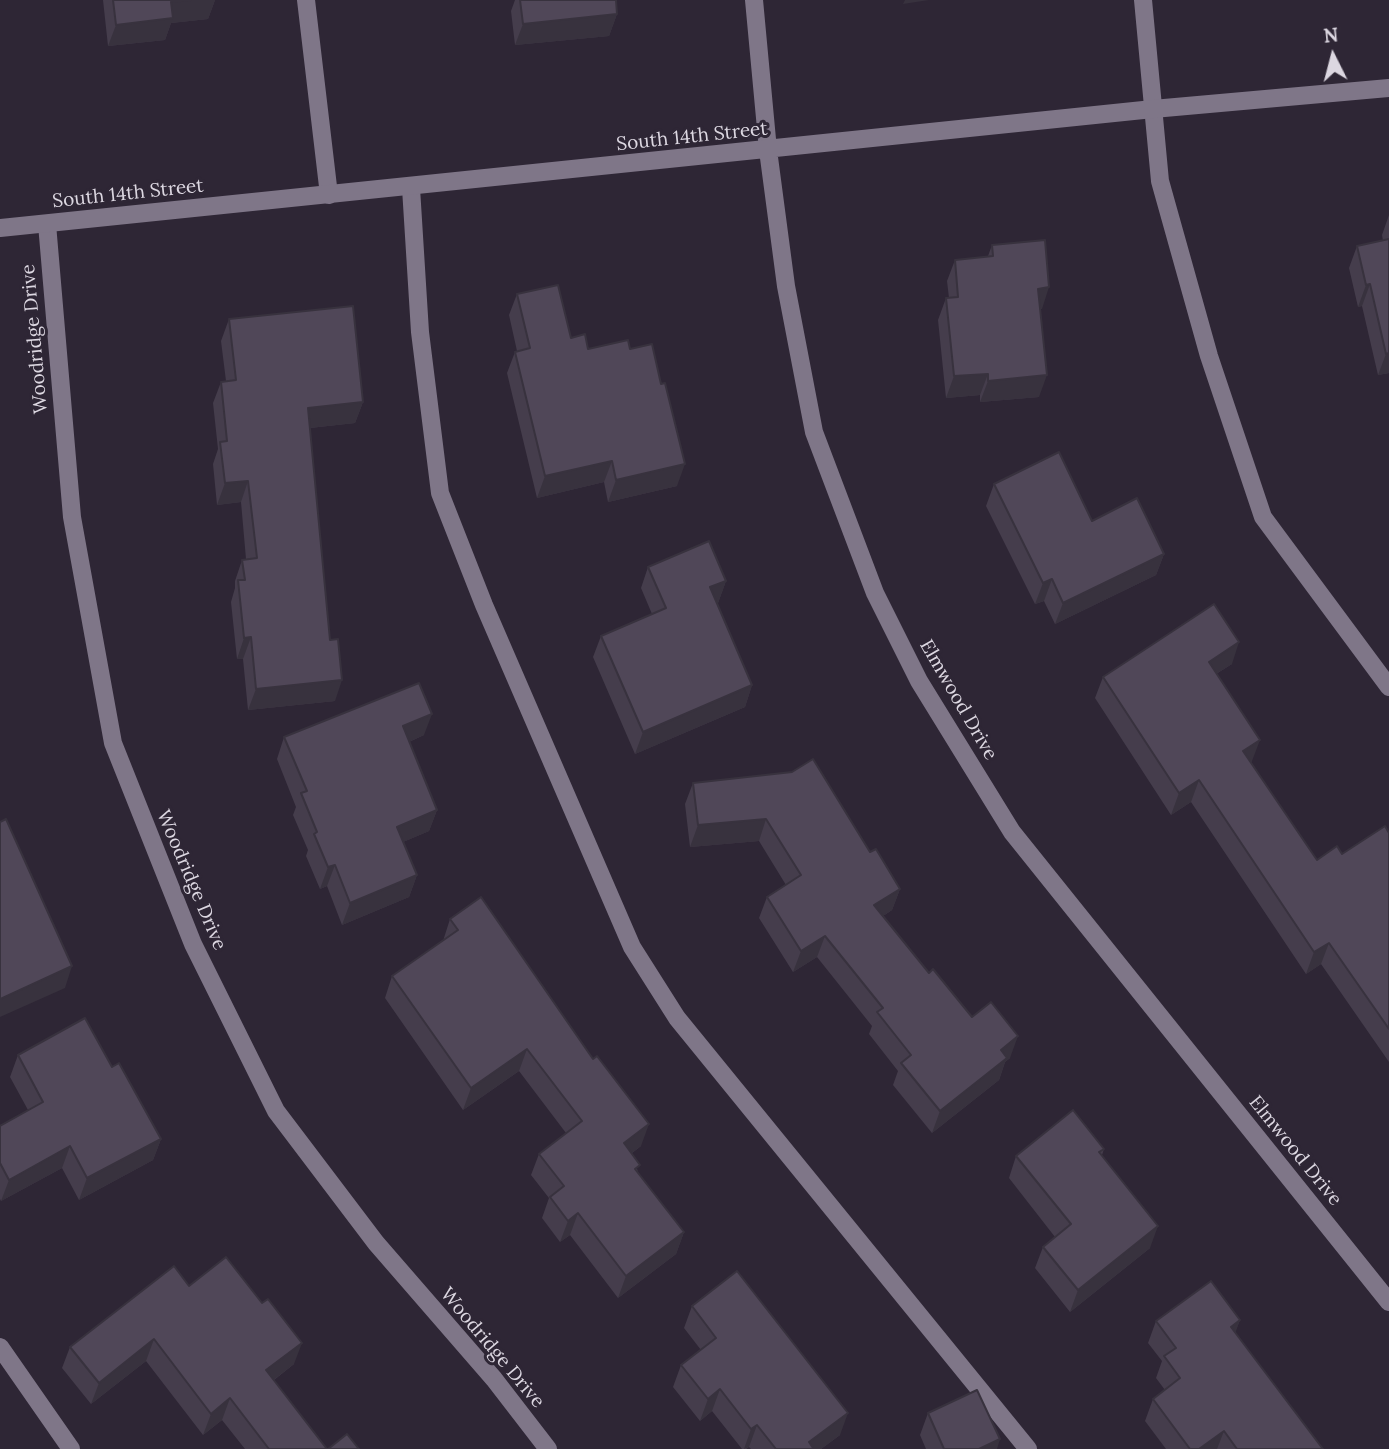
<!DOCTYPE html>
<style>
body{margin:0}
#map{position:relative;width:1389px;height:1449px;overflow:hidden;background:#2e2635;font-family:Lora,serif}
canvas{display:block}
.north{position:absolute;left:1298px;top:21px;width:70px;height:70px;-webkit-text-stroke:5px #2e2635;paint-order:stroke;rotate:354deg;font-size:19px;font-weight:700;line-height:28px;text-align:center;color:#dcd7e1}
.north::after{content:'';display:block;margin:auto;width:24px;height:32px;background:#dcd7e1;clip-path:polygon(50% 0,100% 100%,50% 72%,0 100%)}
</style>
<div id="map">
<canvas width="1389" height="1449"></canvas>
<div class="north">N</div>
</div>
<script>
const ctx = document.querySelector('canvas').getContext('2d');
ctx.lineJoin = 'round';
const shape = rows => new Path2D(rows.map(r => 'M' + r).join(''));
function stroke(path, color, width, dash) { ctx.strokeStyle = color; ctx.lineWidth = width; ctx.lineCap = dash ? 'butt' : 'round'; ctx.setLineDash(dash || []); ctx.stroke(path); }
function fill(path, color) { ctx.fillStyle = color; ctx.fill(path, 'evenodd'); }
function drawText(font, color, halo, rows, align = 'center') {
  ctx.font = font + ' Lora,serif'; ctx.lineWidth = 6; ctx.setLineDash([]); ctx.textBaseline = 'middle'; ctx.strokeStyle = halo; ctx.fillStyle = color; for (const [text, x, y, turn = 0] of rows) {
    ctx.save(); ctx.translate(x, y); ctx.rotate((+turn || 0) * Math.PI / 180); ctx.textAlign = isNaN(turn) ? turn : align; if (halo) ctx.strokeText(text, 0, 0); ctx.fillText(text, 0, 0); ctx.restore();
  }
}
stroke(shape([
 [306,0,329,195],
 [1143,0,1160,181,1209,356,1263,517,1389,687],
 [411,188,420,332,440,493,484,605,632,947,677,1018,1028,1449],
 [0,1347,71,1449]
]), '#7f7688', 18);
stroke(shape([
 [754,0,768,150],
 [47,224,72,517,113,743,193,944,276,1111,376,1243,494,1379,548,1449]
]), '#7f7688', 18);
stroke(shape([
 [768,150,786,286,814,432,875,593,919,681,1012,832,1389,1302],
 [0,228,1153,109,1389,88]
]), '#7f7688', 18);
fill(shape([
 [103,0,215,0,208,19,171,23,165,40,108,46],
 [515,0,520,0,617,14,609,36,515,45,511,11],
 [1389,215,1389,373,1378,375,1362,306,1358,307,1349,268,1357,246,1383,241,1382,235],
 [992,245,1042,309,1040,309,1039,397,980,402,980,395,946,398,938,320,946,298,949,298,947,281,955,260,988,256],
 [517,294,571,338,588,349,677,486,608,502,604,482,537,498,507,373,515,352,517,351,509,315],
 [229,319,363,402,355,423,310,428,335,701,248,710,243,659,237,659,231,602,235,588,235,581,242,560,246,559,241,502,217,505,213,464,218,449,213,403,221,382,226,381,221,341],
 [994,484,1092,521,1164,554,1156,575,1055,624,1044,601,1035,604,986,506],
 [648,567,726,581,718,603,717,603,752,685,745,707,635,754,593,657,601,636,652,614,641,588],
 [1232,664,1216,674,1252,761,1251,762,1317,860,1342,854,1389,833,1389,1062,1321,964,1306,974,1191,802,1171,815,1095,698,1103,677],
 [424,735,409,742,437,810,429,831,403,842,417,875,409,897,342,925,327,886,320,889,306,856,308,850,293,815,296,807,277,759,284,737],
 [693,783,870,852,900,889,892,910,883,916,929,973,1010,1058,1005,1062,999,1080,932,1133,893,1085,898,1071,869,1034,872,1026,817,957,793,972,759,918,767,897,786,885,759,841,690,847,685,804],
 [450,919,641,1146,632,1153,638,1172,684,1232,676,1254,618,1298,570,1235,560,1242,542,1218,549,1198,531,1175,539,1154,566,1133,519,1071,463,1110,385,998,392,976,443,941],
 [18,1055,112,1067,161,1139,153,1160,79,1200,62,1168,1,1201,0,1199,0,1126,28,1110,10,1077],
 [1104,1149,1102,1155,1150,1248,1070,1312,1035,1268,1043,1247,1055,1237,1009,1178,1016,1156],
 [189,1286,294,1364,274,1380,327,1449,245,1449,222,1420,203,1435,146,1361,91,1404,62,1368,70,1347],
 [692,1306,840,1435,821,1449,751,1449,749,1447,746,1449,742,1449,712,1411,700,1421,673,1387,681,1365,701,1350,684,1328],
 [1240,1320,1235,1332,1323,1449,1166,1449,1145,1421,1153,1399,1165,1390,1156,1378,1162,1361,1148,1343,1156,1321],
 [928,1413,997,1449,926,1449,920,1435]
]), '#453d4c');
fill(shape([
 [191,0,215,0,208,19,171,23,165,40,108,46,116,25,171,2],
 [905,0,929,0,903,4],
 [617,14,609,36,515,45,523,24],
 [1370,284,1362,306,1358,307,1366,285],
 [1049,287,1042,309,1030,310,1038,289],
 [1389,353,1389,373,1378,375,1386,354],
 [988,374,980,395,946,398,954,376],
 [1047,375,1039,397,980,402,988,381],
 [363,402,355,423,300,429,308,408],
 [612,461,604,482,537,498,545,476],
 [685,464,677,486,608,502,616,480],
 [248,481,241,502,217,505,225,483],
 [1164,554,1156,575,1055,624,1063,603],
 [1052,579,1044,601,1035,604,1043,583],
 [726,581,718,603,702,609,710,587],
 [251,637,243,659,237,659,244,638],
 [1239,642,1232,664,1201,683,1209,662],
 [342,680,335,701,248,710,256,689],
 [752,685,745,707,635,754,643,732],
 [432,714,424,735,395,748,403,726],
 [1260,740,1252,761,1235,772,1243,751],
 [1199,780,1191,802,1171,815,1179,793],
 [437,810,429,831,389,848,397,827],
 [766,819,759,841,690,847,698,825],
 [335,865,327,886,320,889,328,867],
 [417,875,409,897,342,925,350,903],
 [900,889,892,910,866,927,874,905],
 [825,936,817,957,793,972,801,951],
 [1329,943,1321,964,1306,974,1314,952],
 [72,966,65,988,0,1017,0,999],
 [1018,1036,1010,1058,1005,1062,999,1080,932,1133,940,1111,1001,1050],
 [527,1049,519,1071,463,1110,471,1088],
 [649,1124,641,1146,616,1165,624,1143],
 [161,1139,153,1160,79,1200,87,1178],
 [70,1146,62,1168,1,1201,9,1180],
 [578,1213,570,1235,560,1242,568,1221],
 [1158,1226,1150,1248,1070,1312,1078,1290],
 [684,1232,676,1254,618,1298,626,1276],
 [1240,1320,1232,1342,1231,1327],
 [154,1339,146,1361,91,1404,99,1383],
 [302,1343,294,1364,258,1392,266,1370],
 [720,1389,712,1411,700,1421,708,1399],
 [230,1398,222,1420,203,1435,211,1414],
 [848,1413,840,1435,821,1449,807,1449,809,1442],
 [757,1425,749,1447,744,1449,751,1429],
 [1224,1431,1217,1449,1199,1449],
 [1000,1439,997,1449,979,1449]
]), '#38323e');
const building = shape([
 [113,0,191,0,171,2,173,18,116,25,113,0],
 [520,0,616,0,617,14,523,24,520,0],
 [1389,239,1389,353,1386,354,1370,284,1366,285,1357,246,1389,239],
 [1045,240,1049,287,1038,289,1047,375,988,381,988,374,954,376,946,298,958,297,955,260,993,256,992,245,1045,240],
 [558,285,571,338,585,334,588,349,628,340,630,349,652,344,661,384,665,383,685,464,616,480,612,461,545,476,515,352,530,348,517,294,558,285],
 [353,306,363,402,308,408,330,640,338,639,342,680,256,689,251,637,244,638,238,580,245,580,242,560,257,558,248,481,225,483,220,442,227,441,221,382,236,380,229,319,353,306],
 [1059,452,1092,521,1137,498,1164,554,1063,603,1052,579,1043,583,994,484,1059,452],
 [709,541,726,581,710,587,752,685,643,732,601,636,666,608,648,567,709,541],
 [1214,604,1239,642,1209,662,1260,740,1243,751,1317,860,1337,846,1342,854,1385,826,1389,833,1389,1029,1329,943,1314,952,1199,780,1179,793,1103,677,1214,604],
 [419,683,432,714,403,726,437,810,397,827,417,875,350,903,335,865,328,867,314,834,317,832,301,793,307,791,284,737,419,683],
 [813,759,870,852,876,849,900,889,874,905,929,973,933,969,972,1017,991,1002,1018,1036,1001,1050,1007,1058,940,1111,901,1063,911,1055,877,1012,883,1008,825,936,801,951,767,897,801,875,766,819,698,825,693,783,792,772,813,759],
 [6,819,72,966,0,999,0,822,6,819],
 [481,897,593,1059,597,1056,649,1124,624,1143,640,1165,635,1169,684,1232,626,1276,578,1213,568,1221,550,1197,564,1186,539,1154,582,1121,527,1049,471,1088,392,976,458,930,450,919,481,897],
 [85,1018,112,1067,119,1063,161,1139,87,1178,70,1146,9,1180,0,1163,0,1126,43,1102,18,1055,85,1018],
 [1073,1110,1104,1149,1099,1152,1158,1226,1078,1290,1043,1247,1071,1224,1016,1156,1073,1110],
 [226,1257,262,1303,268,1299,302,1343,266,1370,327,1449,269,1449,230,1398,211,1414,154,1339,99,1383,70,1347,174,1266,189,1286,226,1257],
 [737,1271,848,1413,809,1442,813,1448,812,1449,776,1449,757,1425,751,1429,720,1389,708,1399,681,1365,716,1338,692,1306,737,1271],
 [1211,1281,1240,1320,1231,1327,1323,1449,1237,1449,1224,1431,1199,1449,1190,1449,1153,1399,1180,1378,1164,1356,1176,1348,1156,1321,1211,1281],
 [977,1390,1000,1439,979,1449,944,1449,928,1413,977,1390],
 [347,1434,359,1449,328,1449,347,1434]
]);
fill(building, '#504758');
stroke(building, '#38323e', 2);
drawText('19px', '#dcd7e1', '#2e2635', [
 ["South 14th Street",692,137,-6],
 ["South 14th Street",128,194,-6],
 ["Woodridge Drive",35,339,-95],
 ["Elmwood Drive",958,700,60],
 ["Woodridge Drive",191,880,67],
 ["Elmwood Drive",1295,1151,51],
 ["Woodridge Drive",492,1348,50]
]);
</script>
